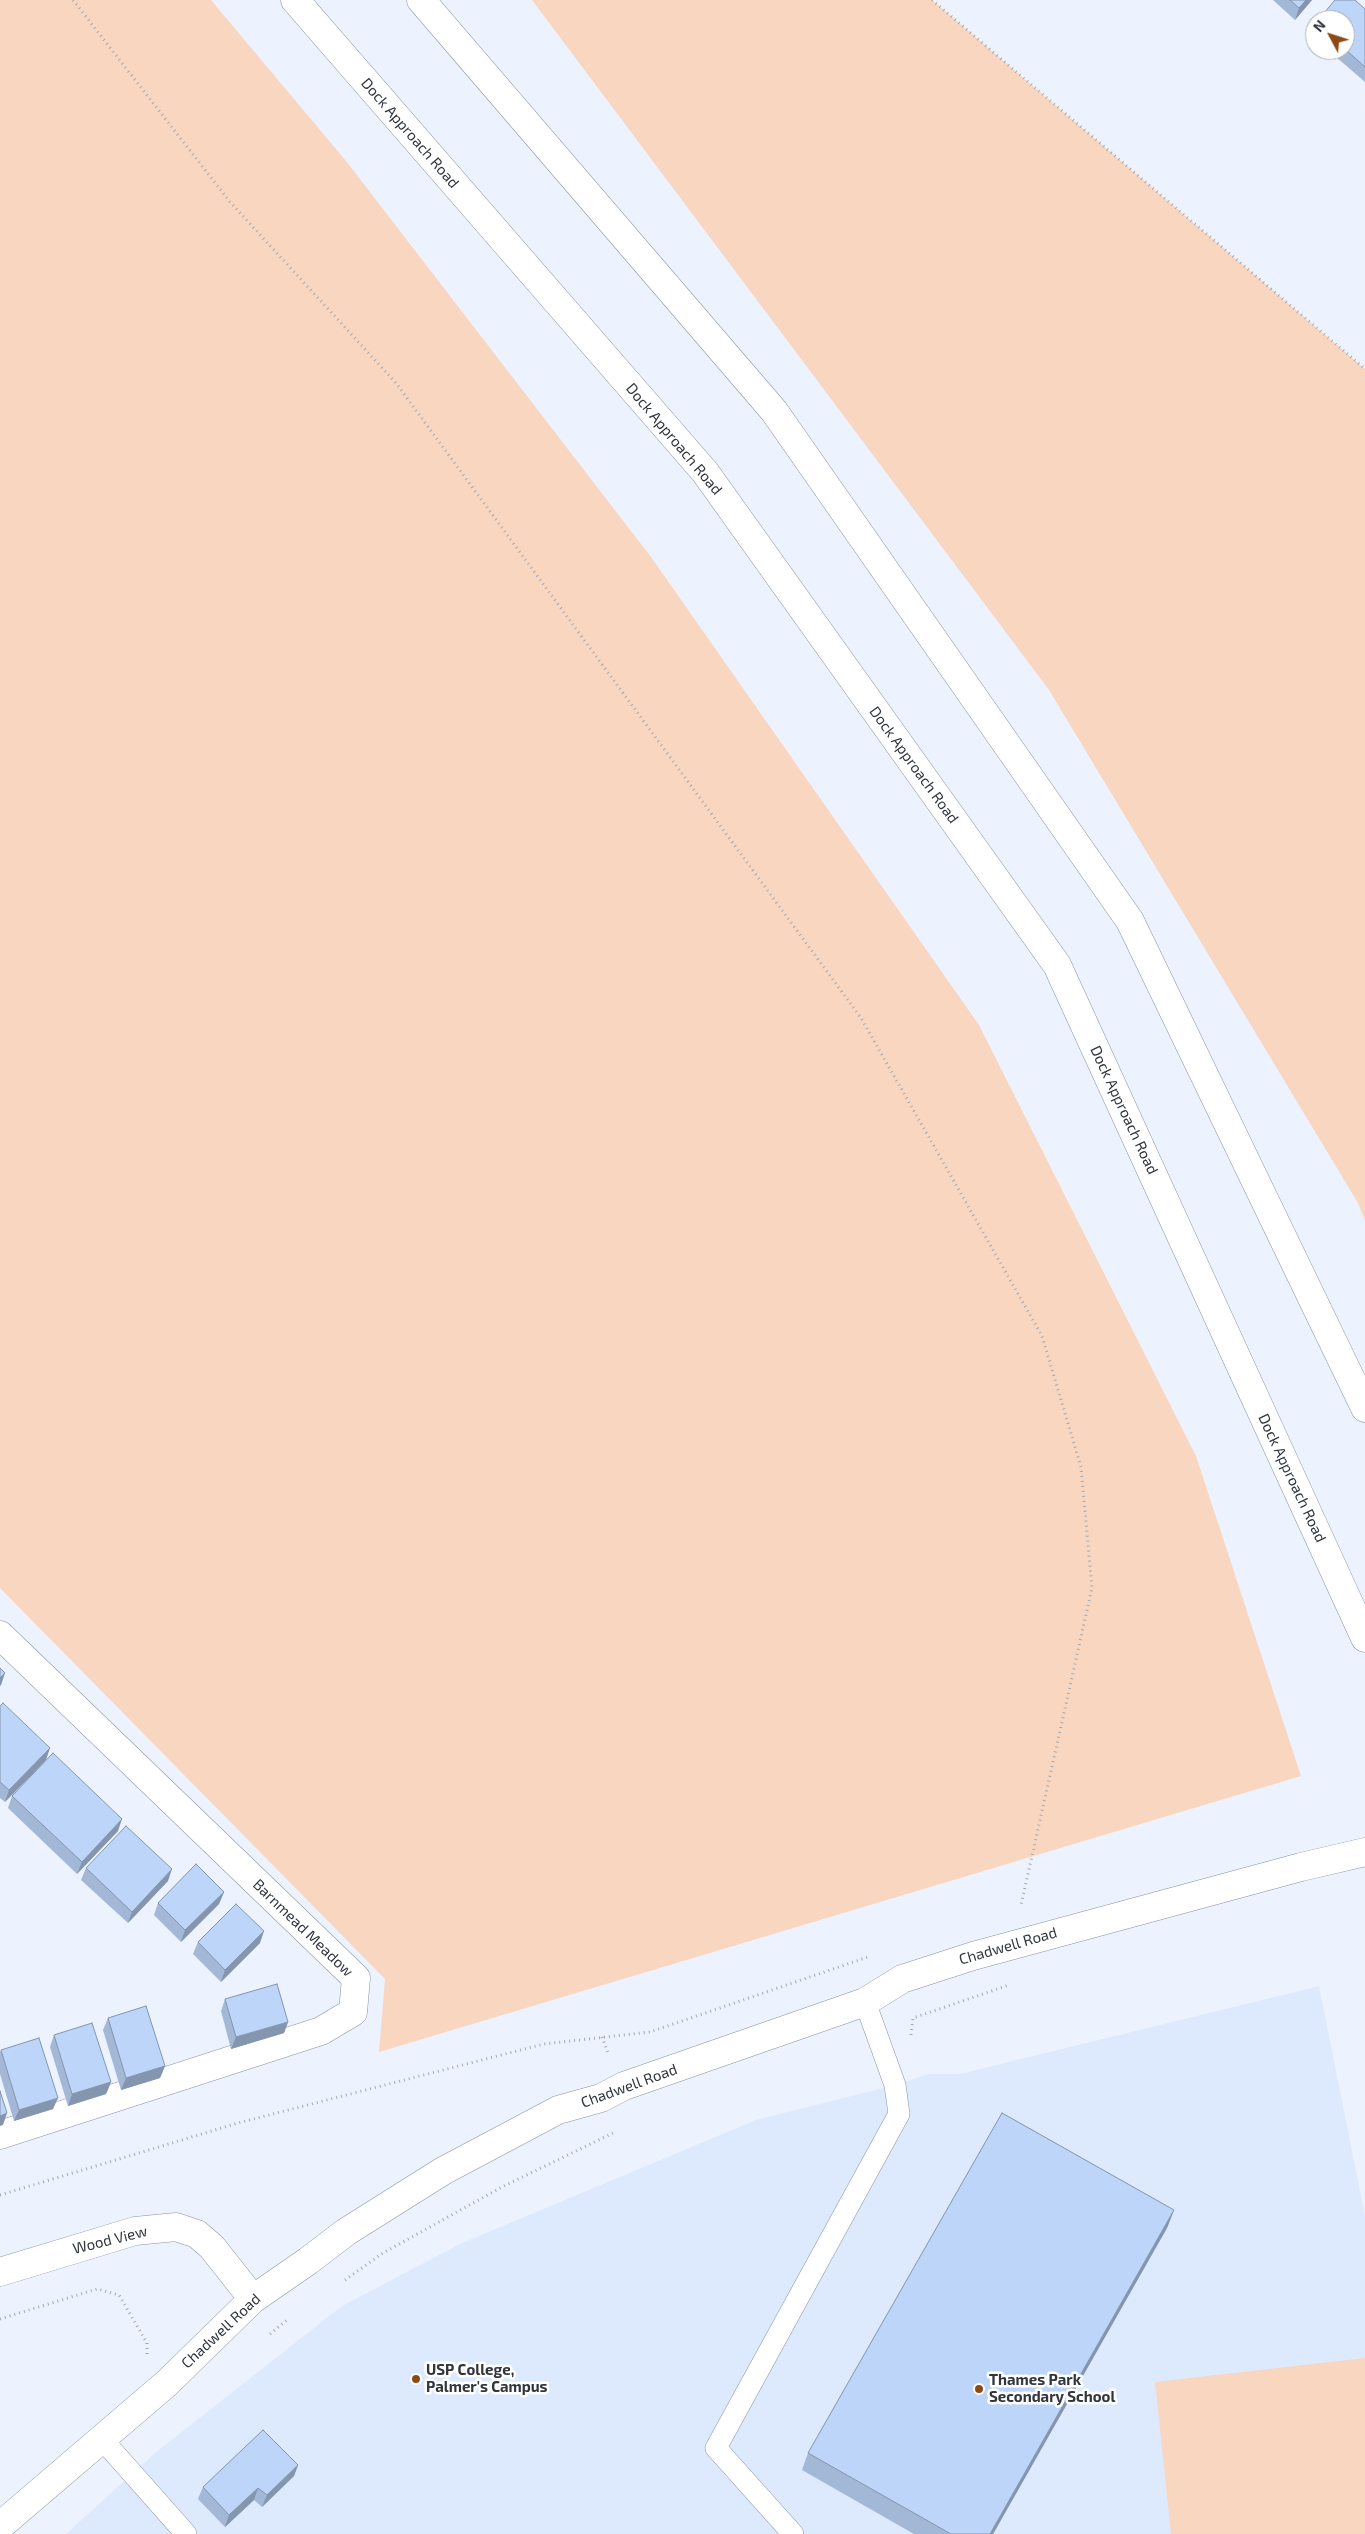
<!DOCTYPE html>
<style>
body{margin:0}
#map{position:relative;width:1365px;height:2534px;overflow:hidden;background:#ecf3ff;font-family:"Exo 2",sans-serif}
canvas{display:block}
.north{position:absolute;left:1305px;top:10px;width:50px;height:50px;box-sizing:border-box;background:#fff;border:1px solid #adafb1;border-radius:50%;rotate:310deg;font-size:14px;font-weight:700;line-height:20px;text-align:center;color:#31363d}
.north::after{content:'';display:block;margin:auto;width:18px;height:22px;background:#8c4b16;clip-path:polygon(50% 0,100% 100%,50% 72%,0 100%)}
</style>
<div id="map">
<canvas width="1365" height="2534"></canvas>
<div class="north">N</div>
</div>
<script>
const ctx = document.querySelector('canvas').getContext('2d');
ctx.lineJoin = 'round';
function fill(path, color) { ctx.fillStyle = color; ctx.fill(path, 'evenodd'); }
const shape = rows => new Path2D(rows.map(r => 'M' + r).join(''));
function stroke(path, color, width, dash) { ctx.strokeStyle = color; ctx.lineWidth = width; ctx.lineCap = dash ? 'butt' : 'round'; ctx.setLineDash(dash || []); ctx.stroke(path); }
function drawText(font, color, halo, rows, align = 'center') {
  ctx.font = font + ' "Exo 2",sans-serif'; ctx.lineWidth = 5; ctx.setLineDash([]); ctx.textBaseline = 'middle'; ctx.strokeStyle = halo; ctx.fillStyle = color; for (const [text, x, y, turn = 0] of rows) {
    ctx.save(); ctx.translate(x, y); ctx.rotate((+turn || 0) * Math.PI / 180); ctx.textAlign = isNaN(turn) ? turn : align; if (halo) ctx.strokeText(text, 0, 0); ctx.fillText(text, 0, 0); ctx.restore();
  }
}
fill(shape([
 [1319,1986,1365,2216,1365,2534,66,2534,155,2453,342,2306,462,2243,756,2120,895,2085,929,2074,960,2074]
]), '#ddeafe');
fill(shape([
 [0,0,211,0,346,161,651,557,979,1025,1196,1456,1301,1776,379,2052,385,1979,0,1588],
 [532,0,932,0,1365,369,1365,1221,1358,1203,1049,690],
 [1365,2358,1365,2534,1171,2534,1155,2382]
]), '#f9d6bf');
const lane = shape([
 [102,2439,186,2534],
 [793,2534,716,2448,899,2114,895,2085,865,2002]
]);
const street = shape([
 [0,1635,356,1978,353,2012,321,2031,0,2135]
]);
const secondary = shape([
 [0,2272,135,2231,176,2227,197,2234,212,2247,253,2299],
 [0,2526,167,2383,253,2299,308,2261,346,2232,443,2171,558,2110,601,2098,624,2086,865,2002,902,1979,973,1956,1301,1867,1365,1852]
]);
const highway = shape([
 [295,0,705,472,1057,965,1365,1638],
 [421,0,774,411,1130,921,1365,1408]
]);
stroke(lane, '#8893a4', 22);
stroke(street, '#8893a4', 29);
stroke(secondary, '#8893a4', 29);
stroke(highway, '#8893a4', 29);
stroke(shape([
 [73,0,230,202,396,383,861,1018,1042,1336,1081,1467,1092,1588,1021,1905],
 [932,0,1365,369],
 [911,2035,913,2018,1009,1985],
 [602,2037,609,2055],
 [0,2195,238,2123,544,2044,650,2032,868,1957],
 [345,2280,383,2253,502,2187,615,2132],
 [0,2319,97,2289,119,2295,147,2343,147,2355],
 [270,2334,288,2319]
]), '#a2a8b2', 3, [1, 4]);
stroke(lane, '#fff', 21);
stroke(street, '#fff', 28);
stroke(secondary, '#fff', 28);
stroke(highway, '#fff', 28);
fill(shape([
 [1273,0,1312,0,1295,20],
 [1365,9,1365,82,1328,50,1345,50,1345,20],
 [1315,24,1315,39,1311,36],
 [0,1706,46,1760,5,1802,0,1798],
 [12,1796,118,1831,77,1874,8,1808],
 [86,1868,168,1881,128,1923,81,1880],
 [224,1892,219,1904,181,1942,154,1915,158,1903],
 [198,1942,260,1943,221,1982,193,1954],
 [225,1999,288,2022,284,2033,231,2049,221,2011],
 [108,2018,165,2066,160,2078,121,2090,103,2030],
 [54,2035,111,2082,106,2094,68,2106,50,2047],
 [1,2050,53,2109,14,2121,0,2074,0,2052],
 [1174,2210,1167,2228,993,2534,914,2534,802,2470,808,2453],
 [298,2465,294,2476,262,2507,254,2500,225,2527,198,2499,203,2487]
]), '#a3b7d6');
fill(shape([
 [1306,0,1312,0,1295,20,1299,8],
 [5,1673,1,1685,0,1686,0,1678],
 [50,1748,46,1760,5,1802,9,1790],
 [122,1819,118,1831,77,1874,82,1862],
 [172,1869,168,1881,128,1923,132,1912],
 [224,1892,219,1904,181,1942,185,1930],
 [264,1931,260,1943,221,1982,225,1970],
 [288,2022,284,2033,231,2049,236,2037],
 [165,2066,160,2078,121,2090,126,2078],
 [111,2082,106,2094,68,2106,72,2094],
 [58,2098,53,2109,14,2121,19,2110],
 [7,2113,3,2125,0,2126,0,2116],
 [1174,2210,1167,2228,993,2534,990,2534],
 [298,2465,294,2476,262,2507,267,2495],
 [258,2488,254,2500,225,2527,229,2515]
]), '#8495ae');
const building = shape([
 [1290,0,1306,0,1299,8,1290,0],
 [1335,0,1355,0,1365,9,1365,67,1345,49,1345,20,1318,20,1335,0],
 [0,1668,5,1673,0,1678,0,1668],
 [3,1703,50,1748,9,1790,0,1782,0,1706,3,1703],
 [53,1753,122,1819,82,1862,12,1796,53,1753],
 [126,1826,172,1869,132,1912,86,1868,126,1826],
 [196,1864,224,1892,185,1930,158,1903,196,1864],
 [236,1904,264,1931,225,1970,198,1942,236,1904],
 [277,1984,288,2022,236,2037,225,1999,277,1984],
 [146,2006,165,2066,126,2078,108,2018,146,2006],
 [92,2023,111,2082,72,2094,54,2035,92,2023],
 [39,2038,58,2098,19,2110,1,2050,39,2038],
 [0,2091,7,2113,0,2116,0,2091],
 [1002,2113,1174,2210,990,2534,951,2534,808,2453,1002,2113],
 [263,2430,298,2465,267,2495,258,2488,229,2515,203,2487,263,2430]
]);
fill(building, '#bdd5f9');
stroke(building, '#8495ae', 1);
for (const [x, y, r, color] of [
 [416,2379,5,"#8c4b16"],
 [979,2389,5,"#8c4b16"]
]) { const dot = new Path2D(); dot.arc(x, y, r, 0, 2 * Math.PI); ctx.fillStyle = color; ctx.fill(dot); stroke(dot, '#fff', 2); }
drawText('15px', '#31363d', '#fff', [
 ["Dock Approach Road",410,133,49],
 ["Dock Approach Road",674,439,50],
 ["Dock Approach Road",914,765,54],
 ["Dock Approach Road",1124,1110,65],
 ["Dock Approach Road",1292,1478,65],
 ["Barnmead Meadow",303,1928,44],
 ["Chadwell Road",1008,1946,-16],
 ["Chadwell Road",629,2086,-20],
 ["Wood View",110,2240,-14],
 ["Chadwell Road",221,2331,-43]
]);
drawText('bold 15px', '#31363d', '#fff', [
 ["USP College,",426,2370],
 ["Palmer's Campus",426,2387],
 ["Thames Park",989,2380],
 ["Secondary School",989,2397]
], 'left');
</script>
